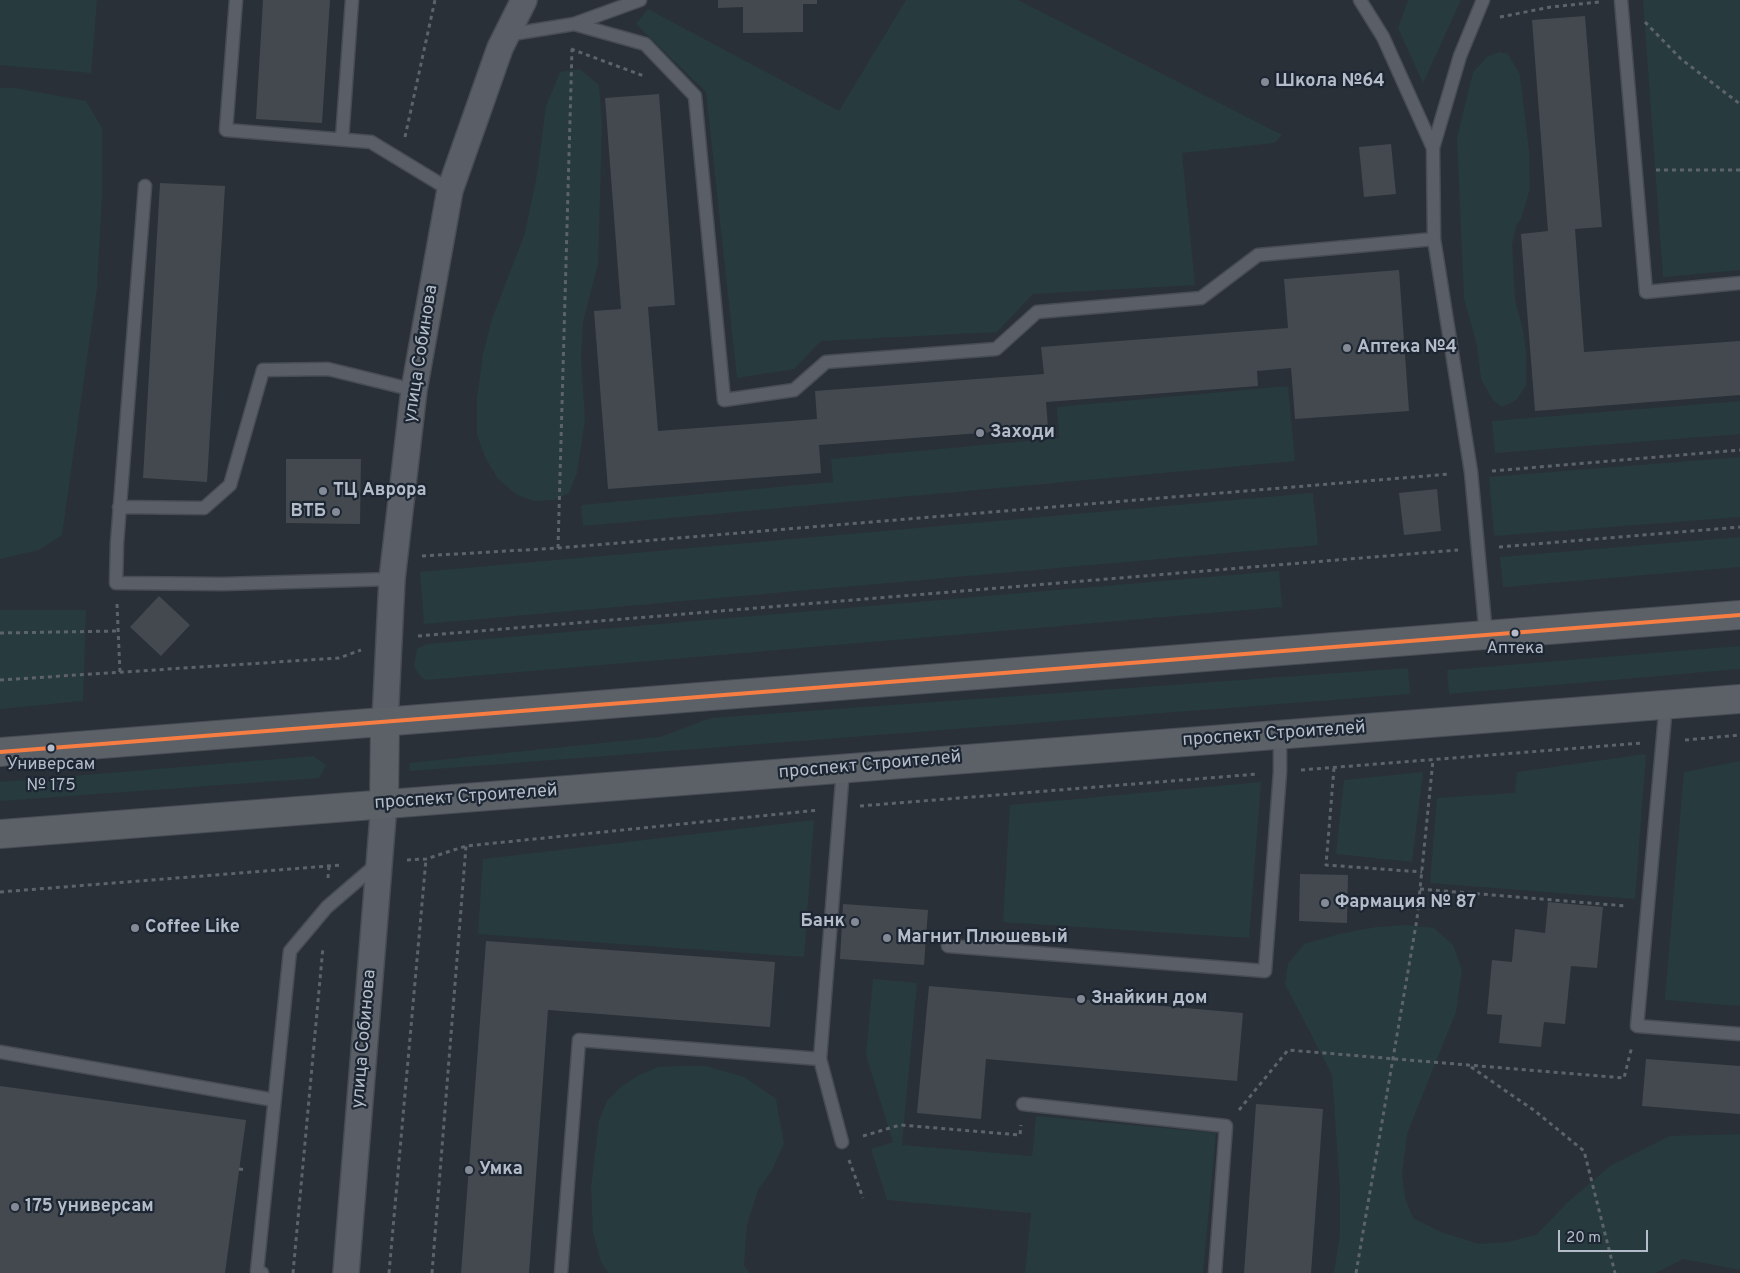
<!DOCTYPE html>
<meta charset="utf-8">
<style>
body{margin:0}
#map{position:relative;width:1740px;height:1273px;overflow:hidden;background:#2a3038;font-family:Overpass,sans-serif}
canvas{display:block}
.scale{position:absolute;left:1558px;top:1230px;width:90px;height:22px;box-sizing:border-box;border:2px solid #b4bcc9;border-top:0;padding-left:6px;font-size:15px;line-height:18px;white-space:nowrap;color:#b4bcc9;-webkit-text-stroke:4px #1d2633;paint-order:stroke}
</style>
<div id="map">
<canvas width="1740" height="1273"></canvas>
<div class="scale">20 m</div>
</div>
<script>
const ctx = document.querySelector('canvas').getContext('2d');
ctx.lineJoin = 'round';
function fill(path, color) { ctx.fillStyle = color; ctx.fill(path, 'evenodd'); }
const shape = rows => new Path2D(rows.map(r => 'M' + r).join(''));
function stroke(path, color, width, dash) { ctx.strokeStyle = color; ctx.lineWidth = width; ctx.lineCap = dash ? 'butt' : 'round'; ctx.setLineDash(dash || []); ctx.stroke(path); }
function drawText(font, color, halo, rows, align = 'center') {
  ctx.font = font + ' Overpass,sans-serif'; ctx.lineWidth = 4.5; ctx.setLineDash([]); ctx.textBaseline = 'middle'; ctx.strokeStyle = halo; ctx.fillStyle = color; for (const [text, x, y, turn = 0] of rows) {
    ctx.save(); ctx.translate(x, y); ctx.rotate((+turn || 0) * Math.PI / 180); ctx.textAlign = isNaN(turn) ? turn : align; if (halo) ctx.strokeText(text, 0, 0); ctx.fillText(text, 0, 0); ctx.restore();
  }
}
fill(shape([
 [0,0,97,0,91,73,0,65],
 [906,0,1018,0,1282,135,1274,143,1182,153,1195,285,1033,294,997,332,821,341,794,369,737,378,706,92,636,24,648,9,839,111],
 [1408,0,1461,0,1423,83,1398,28],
 [1643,0,1740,0,1740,270,1663,277],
 [1499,52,1508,54,1520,75,1529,151,1530,189,1521,219,1516,226,1512,245,1515,300,1523,330,1526,351,1526,386,1516,400,1502,407,1493,400,1481,379,1477,346,1464,298,1457,138,1473,72,1487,57],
 [580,69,599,85,602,126,598,264,583,322,581,359,585,419,577,473,569,493,554,500,535,501,517,495,498,479,485,457,477,435,477,398,483,354,492,319,525,233,537,175,546,106,560,72],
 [0,88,16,88,86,101,102,128,102,198,97,288,62,535,39,550,0,559],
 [1288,386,1295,461,583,526,581,505,833,482,831,459,1059,438,1057,407],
 [1740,401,1740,434,1495,453,1492,421],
 [1740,457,1740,517,1494,536,1489,477],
 [1313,493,1318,545,424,624,420,572],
 [1740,537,1740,567,1503,587,1500,557],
 [1279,571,1282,607,426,680,421,677,414,667,417,649,427,644],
 [0,610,86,610,83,701,0,709],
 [1740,646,1740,669,1449,694,1447,670],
 [1408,668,1410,694,410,771,409,763,660,737,711,718],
 [1646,754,1635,899,1430,883,1437,798,1515,793,1517,772],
 [313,756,326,765,319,778,0,801,0,782],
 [1740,761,1740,1006,1665,1000,1684,772],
 [1423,772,1412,862,1336,854,1344,780],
 [1261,782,1249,938,1003,922,1010,805],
 [814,820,804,957,478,934,483,859],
 [1406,925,1434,928,1453,945,1462,970,1456,1012,1407,1134,1402,1174,1405,1198,1413,1218,1441,1232,1479,1244,1508,1242,1536,1235,1568,1202,1610,1166,1670,1136,1740,1134,1740,1270,1683,1259,1655,1273,1334,1273,1340,1234,1340,1190,1332,1075,1285,984,1288,964,1304,944,1339,934,1376,927],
 [873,979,917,983,902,1145,1032,1156,1036,1116,1216,1133,1203,1273,1025,1273,1031,1213,887,1200,871,1149,893,1142,866,1055],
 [682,1066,706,1066,744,1077,776,1099,784,1144,772,1170,758,1190,747,1225,744,1266,750,1273,609,1273,601,1262,593,1233,591,1188,599,1120,607,1101,622,1086,639,1075,658,1067]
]), '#273a3e');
fill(shape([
 [263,0,330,0,322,123,256,119],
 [718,0,817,0,817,4,803,4,803,32,743,33,743,7,718,8],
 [1585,16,1602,227,1575,229,1584,352,1740,341,1740,395,1535,411,1521,234,1548,231,1532,20],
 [659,94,675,305,648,307,658,431,817,419,815,391,1044,374,1041,347,1288,328,1284,279,1399,270,1409,411,1295,419,1291,368,1257,371,1258,386,1046,402,1048,428,819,445,821,473,608,489,594,311,621,309,605,98],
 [1391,144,1396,194,1364,197,1359,147],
 [160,183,225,186,207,482,143,478],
 [286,459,361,459,360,524,286,523],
 [1437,489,1441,531,1404,535,1399,493],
 [159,596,190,625,161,656,130,627],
 [1300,874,1348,875,1347,923,1299,921],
 [1548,902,1603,907,1597,968,1571,966,1565,1024,1544,1022,1541,1047,1499,1043,1502,1015,1487,1014,1492,960,1512,962,1515,929,1545,933],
 [843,904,928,910,924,965,840,959],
 [486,941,775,962,770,1027,548,1010,529,1273,461,1273],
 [929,986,1243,1013,1237,1081,986,1059,981,1119,917,1113],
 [1646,1059,1740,1066,1740,1114,1642,1106],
 [0,1086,246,1120,225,1273,0,1273],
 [1256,1104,1323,1109,1311,1273,1244,1273]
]), '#444950');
const service = shape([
 [236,0,226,130,371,142,450,190],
 [1360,0,1383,37,1433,148],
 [1483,0,1460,56,1433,148,1434,239,1471,472,1486,636],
 [1621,0,1646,292,1740,283],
 [574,24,645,44,695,96,724,400,794,390,826,362,996,349,1037,312,1201,298,1258,255,1434,239],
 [506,35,574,24,640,0],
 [342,139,352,0],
 [145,186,117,543,116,583,223,584,392,579],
 [119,507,204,508,230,485,263,370,328,369,414,390],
 [1666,704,1637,1026,1740,1034],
 [948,946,1265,971,1280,772,1280,733],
 [0,1052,274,1100],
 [820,1059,842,1142],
 [1023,1104,1226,1126,1215,1273],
 [262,1273,257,1271,290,951,327,907,377,864],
 [561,1273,579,1040,820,1059,843,769]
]);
const minor = shape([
 [385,722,392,579,414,390,450,190,500,48,524,0],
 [346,1273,384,804]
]);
const primary = shape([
 [0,752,1740,615],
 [384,804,385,722],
 [0,834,1740,699]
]);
stroke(service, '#484c53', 15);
stroke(minor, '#484c53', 28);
stroke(primary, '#484c55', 30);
stroke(shape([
 [1500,17,1551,7,1599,2],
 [1645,22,1681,59,1740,104],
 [571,49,644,76],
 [405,137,435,0],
 [1656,170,1740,170],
 [1492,471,1740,450],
 [1499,547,1740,527],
 [558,548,572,49],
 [422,556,558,548,1450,474],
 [117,604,120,673],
 [0,633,118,631],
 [418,636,1458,550],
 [0,680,339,658,361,650],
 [1685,740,1740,735],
 [1334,768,1326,865,1422,872],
 [1301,770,1642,743],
 [860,806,1258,774],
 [407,860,426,859,466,846,819,810],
 [328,878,329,866],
 [1420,889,1626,906],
 [0,892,341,865],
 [1471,1067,1535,1111,1584,1151,1615,1273],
 [1239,1110,1288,1050,1624,1078,1632,1046],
 [863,1136,900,1125,1020,1135,1021,1125],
 [849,1160,863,1198],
 [239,1169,246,1170],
 [293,1273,323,947],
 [389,1273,426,859],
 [432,1273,466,846],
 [1356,1273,1417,919,1433,760]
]), '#5d636a', 3, [4, 4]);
stroke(service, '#5a5e66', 12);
stroke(minor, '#5a5e66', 25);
stroke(primary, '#5c6168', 28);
stroke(shape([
 [0,752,1740,615]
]), '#f77d43', 4);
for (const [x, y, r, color] of [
 [1265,82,5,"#848b96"],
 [1347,348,5,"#848b96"],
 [980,433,5,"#848b96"],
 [323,491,5,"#848b96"],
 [336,512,5,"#848b96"],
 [1515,633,4.5,"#b4bcc9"],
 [51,748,4.5,"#b4bcc9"],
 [1325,903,5,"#848b96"],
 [855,922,5,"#848b96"],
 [135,928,5,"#848b96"],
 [887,938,5,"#848b96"],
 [1081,999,5,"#848b96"],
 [469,1170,5,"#848b96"],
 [15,1207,5,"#848b96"]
]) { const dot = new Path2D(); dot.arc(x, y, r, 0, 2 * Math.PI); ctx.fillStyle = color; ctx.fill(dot); stroke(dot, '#1d2633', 2); }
drawText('17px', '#b4bcc9', '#1d2633', [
 ["Аптека",1515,650],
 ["Универсам",51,766],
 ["№ 175",51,787]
]);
drawText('bold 18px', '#b4bcc9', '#1d2633', [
 ["Школа №64",1275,82],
 ["Аптека №4",1357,348],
 ["Заходи",990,433],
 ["ТЦ Аврора",333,491],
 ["ВТБ",326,512,"right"],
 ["Фармация № 87",1335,903],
 ["Банк",845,922,"right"],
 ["Coffee Like",145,928],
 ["Магнит Плюшевый",897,938],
 ["Знайкин дом",1091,999],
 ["Умка",479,1170],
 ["175 универсам",25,1207]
], 'left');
drawText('18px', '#b4bcc9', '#1d2633', [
 ["улица Собинова",422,354,-81],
 ["проспект Строителей",1274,735,-4],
 ["проспект Строителей",870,766,-5],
 ["проспект Строителей",466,798,-4],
 ["улица Собинова",365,1039,-85]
]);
</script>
